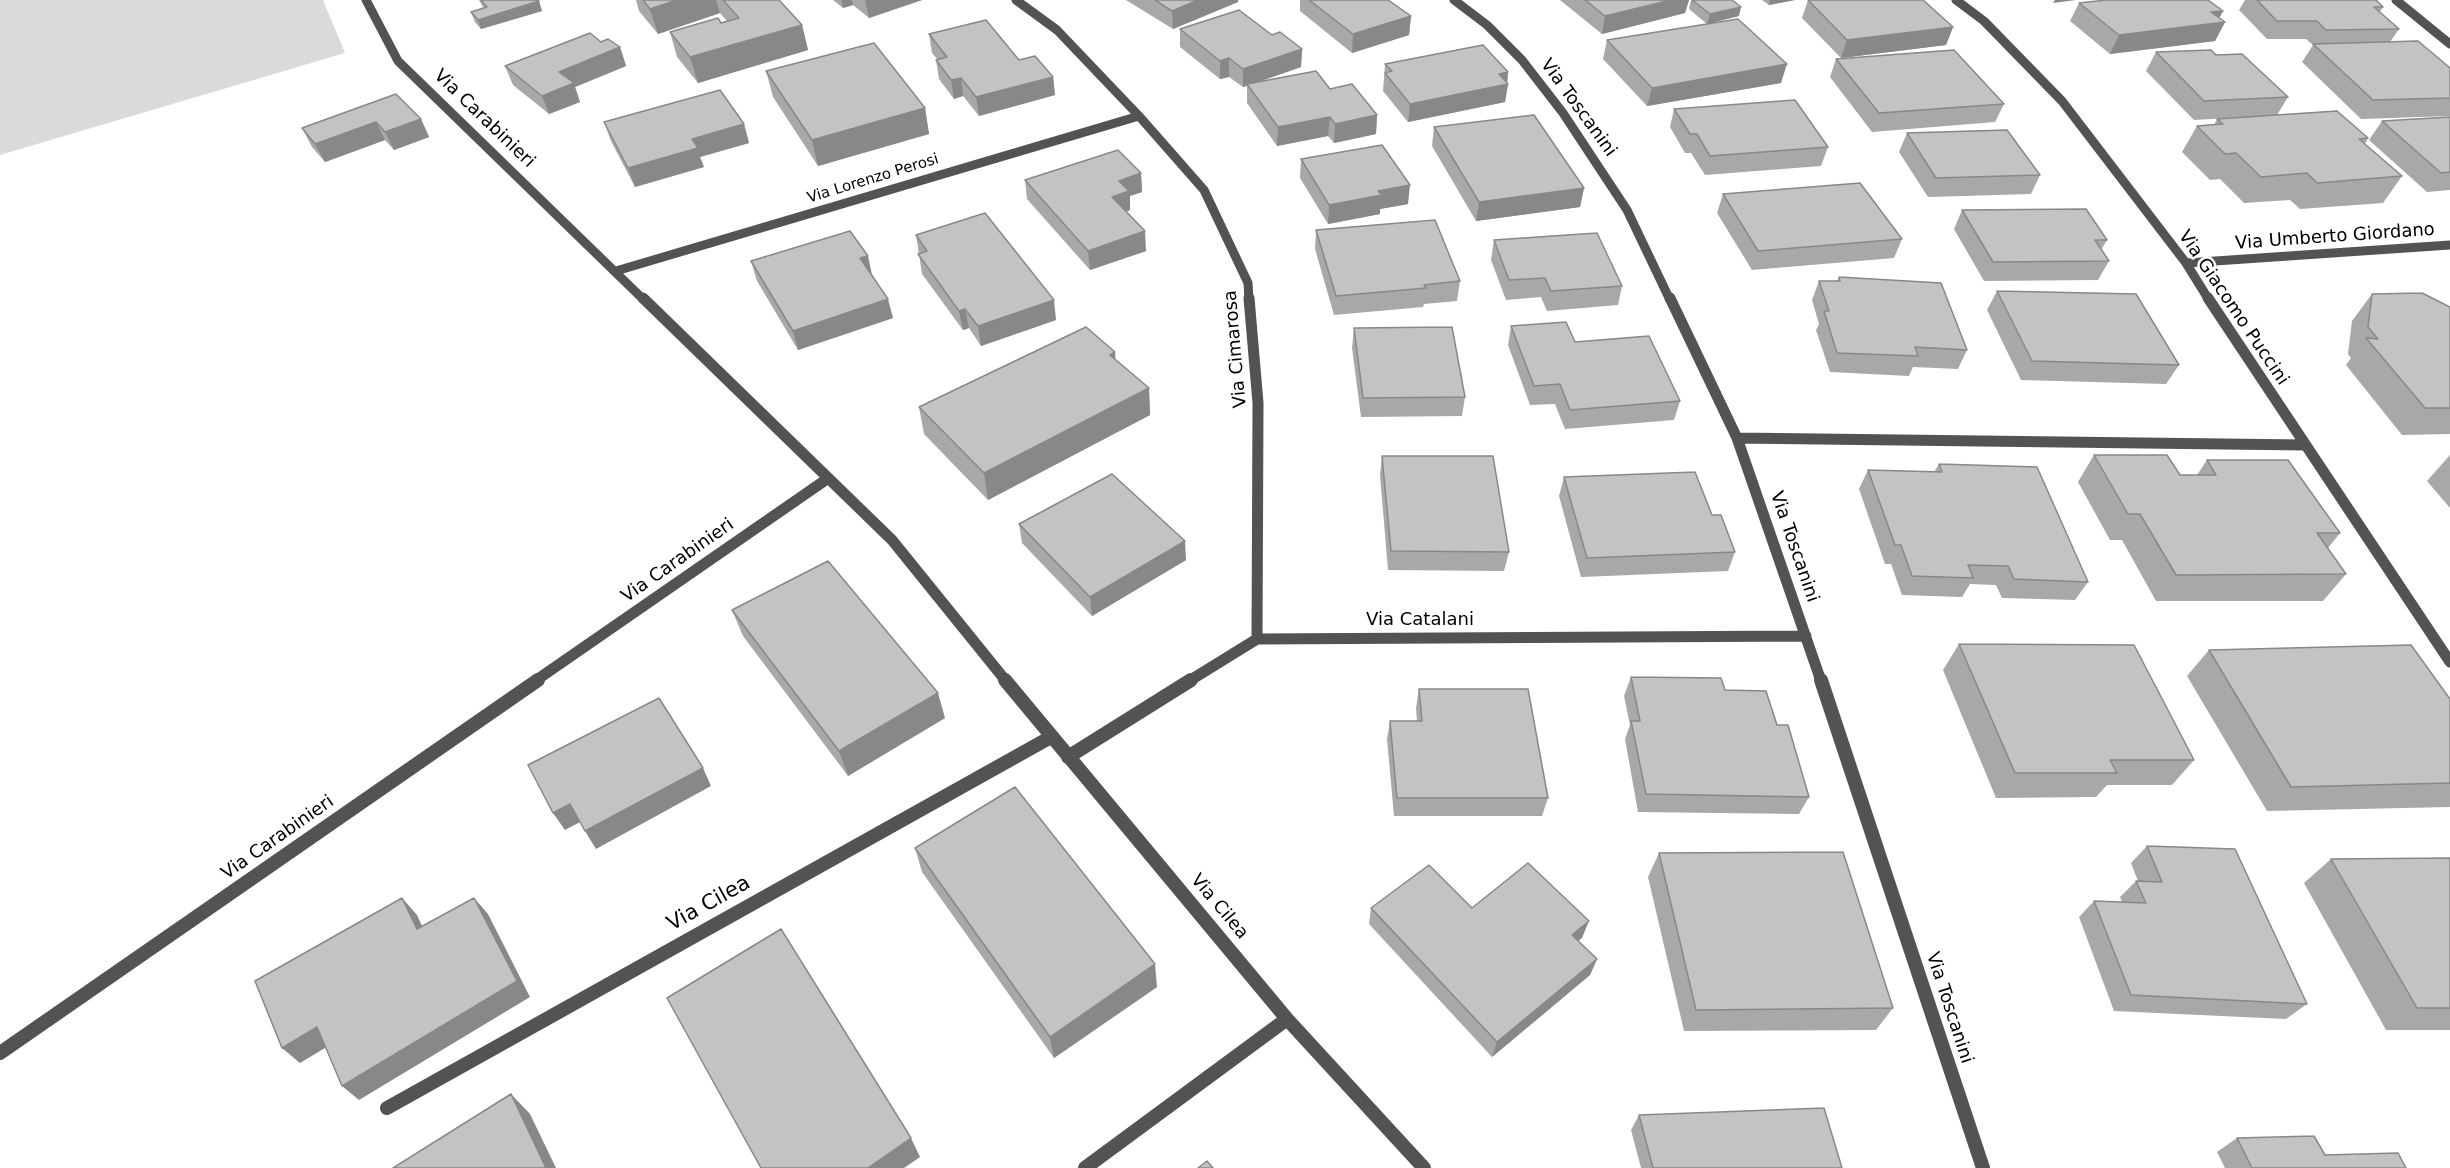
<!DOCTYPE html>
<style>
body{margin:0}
canvas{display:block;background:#fff}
</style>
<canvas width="2450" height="1168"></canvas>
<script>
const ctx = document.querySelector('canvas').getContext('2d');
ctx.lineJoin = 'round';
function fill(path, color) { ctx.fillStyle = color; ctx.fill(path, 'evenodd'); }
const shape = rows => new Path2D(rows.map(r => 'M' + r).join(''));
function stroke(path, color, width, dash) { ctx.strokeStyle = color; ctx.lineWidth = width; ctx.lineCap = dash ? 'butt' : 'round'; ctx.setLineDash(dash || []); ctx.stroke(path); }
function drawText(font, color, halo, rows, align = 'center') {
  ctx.font = font + ' "DejaVu Sans",sans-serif'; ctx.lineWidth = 5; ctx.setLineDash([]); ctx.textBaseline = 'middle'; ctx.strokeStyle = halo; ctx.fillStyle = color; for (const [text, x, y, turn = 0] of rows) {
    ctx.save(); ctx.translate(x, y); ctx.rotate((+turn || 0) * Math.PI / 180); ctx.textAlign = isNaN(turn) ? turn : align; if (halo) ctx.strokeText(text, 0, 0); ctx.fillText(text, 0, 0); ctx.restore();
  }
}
fill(shape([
 [0,0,323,0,345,53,0,155]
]), '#dadada');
stroke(shape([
 [366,0,398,61,644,300],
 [1016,0,1057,30,1139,116,1204,190,1248,283,1249,300],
 [1454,0,1487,25,1522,60,1563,113,1627,210,1670,300],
 [1956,0,1984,21,2062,101,2186,263,2209,300],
 [2396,0,2450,44],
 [2186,263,2450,245],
 [616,271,1139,116]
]), '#535353', 9);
stroke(shape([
 [643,298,892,540,1006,681],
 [1249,298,1258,403,1257,639],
 [1670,298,1737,438,1821,681],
 [2208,298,2450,662],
 [1737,438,2305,445],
 [535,681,827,479],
 [1189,681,1257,639,1806,636]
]), '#535353', 11);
stroke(shape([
 [1005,680,1287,1019,1424,1168],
 [1821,680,1983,1168],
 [1068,757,1191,680],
 [0,1053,538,680],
 [387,1108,1051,737],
 [1085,1168,1287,1019]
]), '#535353', 14);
fill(shape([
 [479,0,538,0,542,11,481,29,475,22,471,12,484,9],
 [636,0,779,0,802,25,808,50,698,83,677,57,670,32,727,21,720,13,658,34,639,11],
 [833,0,922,0,869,18,853,5,843,8],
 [1126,0,1238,0,1238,2,1173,29],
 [1300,0,1388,0,1411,16,1409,35,1352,53,1300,11],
 [1560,0,1689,0,1685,13,1602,34],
 [1691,0,1739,16,1707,24,1689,9],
 [1762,0,1795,0,1769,5],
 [1808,0,1953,27,1946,45,1841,58,1802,18],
 [2245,0,2376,0,2383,7,2380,12,2399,29,2390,42,2450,68,2450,116,2361,119,2302,62,2313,45,2306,39,2267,39,2239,10],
 [2079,3,2223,11,2219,18,2225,22,2215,41,2110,54,2070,21],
 [1180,29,1272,35,1302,49,1301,67,1256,83,1330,89,1377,115,1376,134,1334,143,1328,136,1277,146,1247,103,1247,86,1243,87,1229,77,1220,79,1180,47],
 [929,34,1019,60,1053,77,1055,95,979,116,963,96,954,99,939,79,936,60,938,60,932,53],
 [1607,40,1781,83,1647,106,1603,59],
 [601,42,620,47,626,66,575,87,580,102,549,114,513,85,505,66],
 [2156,52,2216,55,2288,97,2277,115,2368,138,2365,144,2402,176,2383,203,2300,209,2290,200,2244,203,2220,179,2210,180,2182,152,2197,126,2214,125,2217,119,2245,117,2194,120,2146,71],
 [1836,59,2004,104,1995,122,1872,132,1830,77],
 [1385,64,1508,72,1507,82,1508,84,1505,102,1408,122,1383,91],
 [766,71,925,108,929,134,818,166,773,97],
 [1674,109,1828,147,1821,166,1705,175,1691,153,1685,153,1670,127],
 [2450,117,2450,190,2427,192,2369,140,2382,121],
 [421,119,429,137,394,150,385,140,325,162,312,147,302,128],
 [604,122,744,124,749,143,700,157,704,167,635,187,611,141],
 [1434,127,1584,188,1580,207,1476,221,1432,146],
 [1907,133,2040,175,2031,194,1928,197,1899,152],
 [1301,159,1408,204,1380,209,1380,214,1328,224,1300,178],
 [1141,173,1142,192,1130,196,1130,210,1126,212,1146,251,1090,270,1027,199,1025,180],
 [1723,194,1902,239,1894,258,1752,270,1717,213],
 [1962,210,2107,240,2101,250,2109,261,2098,280,1984,281,1954,229],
 [1316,230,1460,281,1457,301,1424,304,1423,307,1334,315,1315,249],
 [916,235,1056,320,981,346,969,328,963,330,922,274],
 [1494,240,1622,286,1618,305,1547,311,1541,297,1506,300,1491,260],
 [751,261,872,275,893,318,798,350,757,281],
 [1839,277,1967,350,1958,369,1913,367,1909,376,1830,372,1816,330,1819,324,1812,300,1819,281,1837,281],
 [1997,291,2179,365,2166,384,2021,380,1987,310],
 [2372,294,2450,307,2450,434,2402,435,2346,365,2351,358,2348,354,2352,321],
 [1511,326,1575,342,1680,401,1674,420,1565,429,1555,404,1530,405,1508,345],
 [1354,328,1465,397,1462,416,1361,417,1352,348],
 [1115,359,1149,388,1150,415,988,500,924,434,919,407],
 [2094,455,2180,475,2197,475,2207,460,2340,533,2328,548,2346,574,2323,601,2156,601,2122,540,2110,540,2078,482],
 [2450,455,2450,508,2427,481],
 [1382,456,1509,552,1504,571,1388,570,1380,475],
 [1939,464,2088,582,2075,600,2002,598,1996,585,1970,584,1962,597,1902,595,1891,564,1885,564,1859,489,1868,470,1934,472],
 [1564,477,1712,515,1735,552,1728,571,1581,577,1559,496],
 [1019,524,1186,560,1092,616,1022,543],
 [732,610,945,718,848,776,743,636],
 [1959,644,2194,760,2172,785,2107,785,2096,797,1996,798,1943,670],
 [2209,650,2450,699,2450,807,2267,811,2187,676],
 [1631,677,1725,690,1777,725,1809,797,1799,814,1638,812,1625,739,1630,725,1624,696],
 [1419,689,1548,798,1542,816,1394,816,1387,739,1390,721,1417,721,1416,708],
 [2147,846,2307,1004,2286,1019,2114,1011,2079,917,2094,901,2122,902,2120,897,2136,881,2138,881,2131,863],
 [915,848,1157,987,1054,1058,922,872],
 [1659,853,1893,1008,1876,1030,1684,1031,1648,877],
 [2450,858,2450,1030,2386,1030,2304,883,2331,859],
 [1371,908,1472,908,1582,938,1578,941,1597,959,1590,975,1492,1057,1369,924],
 [1639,1115,1842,1168,1641,1168,1631,1130],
 [2237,1138,2325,1155,2406,1168,2225,1168,2217,1152]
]), '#a8a8a8');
fill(shape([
 [677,0,716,0,720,13,658,34,650,9],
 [841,0,852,0,853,5,843,8],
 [865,0,922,0,869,18],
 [1198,0,1238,0,1238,2,1173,29,1172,11],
 [1671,0,1689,0,1685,13,1602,34,1605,16],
 [1770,0,1795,0,1769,5],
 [2055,0,2076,0,2053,3],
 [539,1,542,11,481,29,478,20],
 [1741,7,1739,16,1707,24,1710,14],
 [2223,11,2216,24,2225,22,2215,41,2110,54,2119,35,2211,12],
 [1411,16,1409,35,1352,53,1353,34],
 [802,25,808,50,698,83,690,57],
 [1953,27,1946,45,1841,58,1847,40],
 [620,47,626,66,575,87,580,102,549,114,542,96,559,72],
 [1302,49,1301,67,1243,87,1243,69],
 [1229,58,1229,77,1220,79,1220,61],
 [1787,64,1781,83,1647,106,1652,88],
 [1508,72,1507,84,1508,84,1505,102,1408,122,1410,104,1499,74],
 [1053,77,1055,95,979,116,976,97],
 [961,78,963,96,954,99,951,80],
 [925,108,929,134,818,166,812,140],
 [1377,115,1376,134,1334,143,1335,124],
 [1330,117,1328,136,1277,146,1278,127],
 [421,119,429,137,394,150,385,132],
 [376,122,385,140,325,162,315,144],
 [744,124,749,143,700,157,704,167,635,187,628,168,692,139],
 [1141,173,1142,192,1130,196,1130,210,1113,216,1112,197,1119,181],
 [1410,185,1408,204,1380,209,1380,214,1328,224,1329,205,1378,191],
 [1584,188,1580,207,1476,221,1479,202],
 [1145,231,1146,251,1090,270,1088,251],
 [868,256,872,275,860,258],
 [888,299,893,318,798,350,793,331],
 [1054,300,1056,320,981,346,978,326],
 [965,309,969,328,963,330,959,311],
 [1115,352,1117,379,1110,355],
 [1149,388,1150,415,988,500,984,473],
 [1185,541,1186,560,1092,616,1090,597],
 [938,693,945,718,848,776,839,751],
 [703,768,711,786,596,849,585,831],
 [570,804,582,821,565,830,553,813],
 [402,898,417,915,431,946,417,929],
 [474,898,488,914,530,997,359,1100,342,1086],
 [1589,921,1582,938,1565,951,1572,935],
 [1597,959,1590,975,1492,1057,1497,1042],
 [1155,964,1157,987,1054,1058,1050,1037],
 [317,1027,335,1042,300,1063,282,1048],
 [511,1094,530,1114,556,1168,546,1168],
 [911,1138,920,1157,904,1168,868,1168]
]), '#888');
const building = shape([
 [481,0,538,0,539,1,478,20,471,12,487,7,481,0],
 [643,0,677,0,650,9,643,0],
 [723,0,779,0,802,25,690,57,670,32,718,18,721,23,739,18,723,0],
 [1155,0,1198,0,1172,11,1155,0],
 [1309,0,1388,0,1411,16,1353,34,1309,0],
 [1585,0,1671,0,1605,16,1585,0],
 [1692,0,1732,0,1741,7,1710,14,1692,0],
 [1808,0,1923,0,1953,27,1847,40,1808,0],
 [2106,0,2208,0,2223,11,2211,12,2225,22,2119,35,2079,3,2106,0],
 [2257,0,2376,0,2383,7,2374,7,2399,29,2326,30,2317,21,2277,21,2257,0],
 [1239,10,1272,35,1280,32,1302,49,1243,69,1229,58,1220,61,1180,29,1239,10],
 [1738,19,1787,64,1652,88,1607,40,1738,19],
 [986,20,1019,60,1035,56,1053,77,976,97,961,78,951,80,936,60,947,57,929,34,986,20],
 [590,33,601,42,608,39,620,47,559,72,574,83,542,96,505,66,590,33],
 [2418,41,2450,68,2450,98,2373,100,2313,44,2418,41],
 [874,43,925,108,812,140,766,71,874,43],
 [1483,45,1508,72,1499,74,1508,84,1410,104,1385,73,1392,71,1385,64,1483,45],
 [1954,50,2004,104,1879,113,1836,59,1954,50],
 [2211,50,2216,55,2242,54,2288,97,2204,101,2156,52,2211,50],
 [1316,71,1330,89,1352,84,1377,115,1335,124,1330,117,1278,127,1247,84,1316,71],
 [720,90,744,124,692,139,698,148,628,168,604,122,720,90],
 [396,94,421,119,385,132,376,122,315,144,302,128,396,94],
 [1795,100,1828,147,1710,156,1697,134,1690,134,1674,109,1795,100],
 [2337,111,2368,138,2359,139,2402,176,2317,183,2307,173,2261,177,2236,153,2225,154,2197,126,2223,124,2217,119,2337,111],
 [1534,115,1584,188,1479,202,1434,127,1534,115],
 [2450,117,2450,172,2441,173,2382,121,2450,117],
 [2007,130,2040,175,1936,178,1907,133,2007,130],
 [1382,145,1410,185,1378,191,1382,195,1329,205,1301,159,1382,145],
 [1118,150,1141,173,1119,181,1129,191,1112,197,1145,231,1088,251,1025,180,1118,150],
 [1860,183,1902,239,1758,251,1723,194,1860,183],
 [2086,209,2107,240,2095,240,2109,261,1993,262,1962,210,2086,209],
 [985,213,1054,300,978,326,965,309,959,311,918,254,927,251,916,235,985,213],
 [1435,220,1460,281,1424,285,1426,288,1336,296,1316,230,1435,220],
 [850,231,868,256,860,258,888,299,793,331,751,261,850,231],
 [1597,233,1622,286,1551,291,1545,278,1509,280,1494,240,1597,233],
 [1839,277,1941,283,1967,350,1915,347,1918,356,1837,353,1824,311,1829,311,1819,281,1840,281,1839,277],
 [1997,291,2136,294,2179,365,2032,361,1997,291],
 [2422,293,2450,307,2450,408,2425,408,2366,338,2378,339,2368,327,2372,294,2422,293],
 [1566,322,1575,342,1649,336,1680,401,1570,410,1560,384,1534,386,1511,326,1566,322],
 [1086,327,1115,352,1110,355,1149,388,984,473,919,407,1086,327],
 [1452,327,1465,397,1363,398,1354,328,1452,327],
 [2094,455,2167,455,2180,475,2216,475,2207,460,2288,460,2340,533,2317,533,2346,574,2176,575,2140,514,2128,514,2094,455],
 [1382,456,1493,456,1509,552,1391,551,1382,456],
 [1939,464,2037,467,2088,582,2014,579,2008,566,1968,565,1973,578,1912,576,1901,545,1895,545,1868,470,1942,472,1939,464],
 [1695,472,1712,515,1721,515,1735,552,1587,558,1564,477,1695,472],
 [1112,474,1185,541,1090,597,1019,524,1112,474],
 [828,561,938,693,839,751,732,610,828,561],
 [1959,644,2134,645,2194,760,2110,760,2117,773,2015,773,1959,644],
 [2411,645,2450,699,2450,783,2291,787,2209,650,2411,645],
 [1631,677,1721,678,1725,690,1766,691,1777,725,1788,725,1809,797,1646,794,1631,721,1640,721,1631,677],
 [1419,689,1528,689,1548,798,1397,798,1390,721,1422,721,1419,689],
 [659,698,703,768,585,831,570,804,553,813,528,765,659,698],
 [1015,787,1155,964,1050,1037,915,848,1015,787],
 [2147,846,2235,849,2307,1004,2131,995,2094,901,2146,903,2136,881,2162,882,2147,846],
 [1843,852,1893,1008,1696,1010,1659,853,1843,852],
 [2450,858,2450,1008,2417,1008,2331,859,2450,858],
 [1528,863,1589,921,1572,935,1597,959,1497,1042,1371,908,1429,865,1472,908,1528,863],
 [402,898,417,929,474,898,517,981,342,1086,317,1027,282,1048,255,981,402,898],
 [781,929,911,1138,868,1168,761,1168,667,998,781,929],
 [511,1094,546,1168,393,1168,511,1094],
 [1824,1108,1842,1168,1653,1168,1639,1115,1824,1108],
 [2314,1136,2325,1155,2398,1153,2406,1168,2252,1168,2237,1138,2314,1136],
 [1207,1161,1213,1168,1198,1168,1207,1161]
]);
fill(building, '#c3c3c3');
stroke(building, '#888', 1.5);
drawText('15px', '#000', '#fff', [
 ["Via Lorenzo Perosi",873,179,-17]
]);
drawText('18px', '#000', '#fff', [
 ["Via Toscanini",1578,108,54],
 ["Via Carabinieri",484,119,44],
 ["Via Umberto Giordano",2335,237,-4],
 ["Via Giacomo Puccini",2233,308,56],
 ["Via Cimarosa",1236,349,-95],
 ["Via Toscanini",1794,547,71],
 ["Via Carabinieri",678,561,-35],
 ["Via Catalani",1420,620],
 ["Via Carabinieri",278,838,-35],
 ["Via Cilea",1219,907,50],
 ["Via Toscanini",1949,1008,72]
]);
drawText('21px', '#000', '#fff', [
 ["Via Cilea",709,904,-29]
]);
</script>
